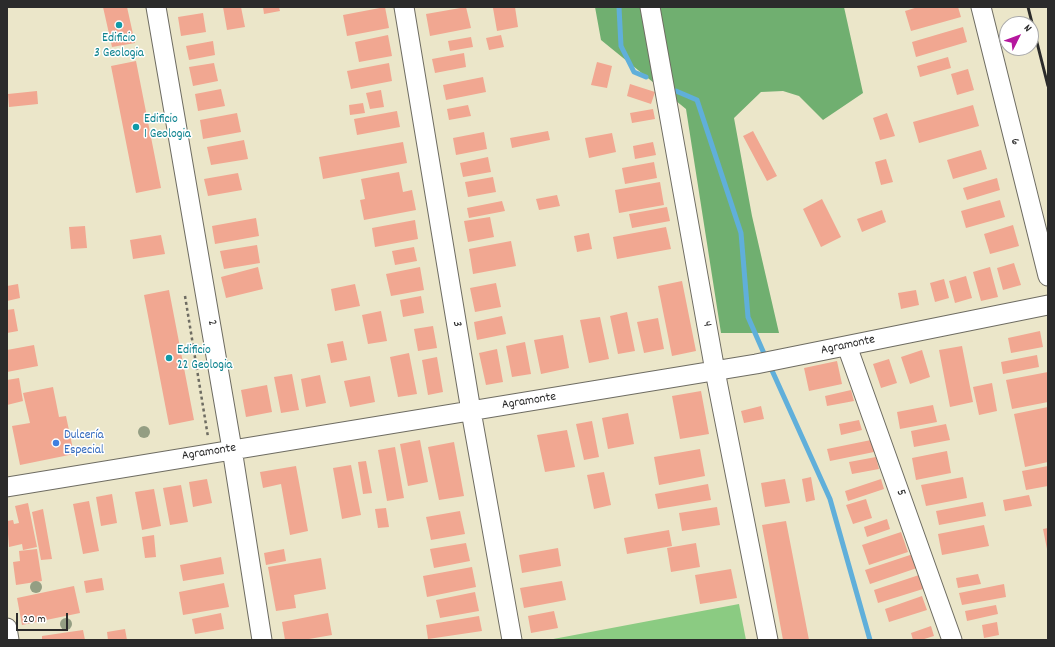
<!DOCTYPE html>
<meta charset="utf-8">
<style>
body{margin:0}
#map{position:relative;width:1055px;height:647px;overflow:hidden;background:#ebe6c9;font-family:Dekko,sans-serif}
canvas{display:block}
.frame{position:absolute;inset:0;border:8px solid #2b2b2b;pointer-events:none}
.north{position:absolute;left:999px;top:16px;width:40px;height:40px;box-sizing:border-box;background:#fff;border:1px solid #aaa;border-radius:50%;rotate:48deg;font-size:11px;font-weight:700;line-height:16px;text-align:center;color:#2b2b2b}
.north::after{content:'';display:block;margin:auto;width:14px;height:18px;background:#b5179e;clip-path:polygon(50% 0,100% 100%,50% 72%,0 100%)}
.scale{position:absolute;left:16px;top:613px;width:52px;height:18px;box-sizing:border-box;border:2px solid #2b2b2b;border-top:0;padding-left:5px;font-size:12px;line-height:14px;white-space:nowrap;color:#2b2b2b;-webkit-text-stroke:3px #fff;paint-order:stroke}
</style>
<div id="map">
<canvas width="1055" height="647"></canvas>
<div class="frame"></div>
<div class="north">N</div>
<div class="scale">20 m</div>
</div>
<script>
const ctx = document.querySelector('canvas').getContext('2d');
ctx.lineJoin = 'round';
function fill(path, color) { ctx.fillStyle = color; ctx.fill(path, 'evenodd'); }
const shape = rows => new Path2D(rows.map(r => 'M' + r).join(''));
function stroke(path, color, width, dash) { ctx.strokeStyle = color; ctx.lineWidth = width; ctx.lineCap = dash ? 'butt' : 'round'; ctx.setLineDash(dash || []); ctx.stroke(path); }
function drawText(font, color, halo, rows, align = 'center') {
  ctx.font = font + ' Dekko,sans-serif'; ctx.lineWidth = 3; ctx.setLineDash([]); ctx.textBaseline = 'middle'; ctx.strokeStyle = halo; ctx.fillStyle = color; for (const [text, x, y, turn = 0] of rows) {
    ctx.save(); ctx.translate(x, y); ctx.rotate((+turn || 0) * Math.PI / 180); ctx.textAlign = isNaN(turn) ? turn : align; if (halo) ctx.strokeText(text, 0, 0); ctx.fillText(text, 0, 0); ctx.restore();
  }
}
fill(shape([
 [739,604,746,640,548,640]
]), '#8bcb82');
fill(shape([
 [595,7,844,7,863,93,823,120,799,96,783,91,761,92,734,118,752,216,779,333,721,333,686,109,601,40]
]), '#70af70');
stroke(shape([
 [619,7,621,46,634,72,646,77],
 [676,91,697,100,741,233,748,317,766,358],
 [770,366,830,499,870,640]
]), '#60afda', 5);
fill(shape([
 [103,7,127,7,135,43,112,47],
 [223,7,241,7,245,27,227,30],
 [263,7,279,7,280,11,264,14],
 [385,7,389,28,347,36,343,15],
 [466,7,471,28,430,36,426,14],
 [515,7,518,27,497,31,493,8],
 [918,7,958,7,961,17,911,31,905,11],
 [203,13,206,32,181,36,178,17],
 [963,27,967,42,916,57,912,42],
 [388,35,392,56,359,62,355,42],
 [501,35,504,47,489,50,486,38],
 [471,37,473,47,450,51,448,41],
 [213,41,215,55,189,60,186,46],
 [464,53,466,67,435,73,432,59],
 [948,57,951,68,920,77,917,66],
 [136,61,161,188,136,193,111,66],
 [597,62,612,66,607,88,591,85],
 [214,63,218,81,193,86,189,67],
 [389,63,392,81,351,89,347,71],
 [968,69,974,90,957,95,951,74],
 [483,77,486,92,446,100,443,85],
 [630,84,655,92,651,104,627,96],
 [221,89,225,106,198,111,195,94],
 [381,90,384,107,370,109,366,93],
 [37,91,38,104,9,107,8,94],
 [363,103,365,113,350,115,349,105],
 [468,105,471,116,449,120,447,109],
 [973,105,979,126,919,143,913,122],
 [653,109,655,119,632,123,630,113],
 [397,111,400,127,357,135,354,119],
 [237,113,241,132,203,139,200,120],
 [887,113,895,136,880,140,873,118],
 [548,131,550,140,512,148,510,138],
 [753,131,777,176,767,181,743,136],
 [484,132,487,149,456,155,453,138],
 [612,133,616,152,589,158,585,138],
 [244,140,248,159,211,165,207,147],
 [403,142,407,163,323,179,319,157],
 [653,142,656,155,635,159,633,146],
 [981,150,987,169,953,179,947,160],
 [488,157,491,172,463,177,460,163],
 [886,159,893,182,881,185,875,162],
 [654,162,657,178,625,184,622,168],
 [399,172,403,192,412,190,416,210,364,220,360,200,365,199,361,179],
 [238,173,242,190,208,196,204,179],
 [493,177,496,192,468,197,465,182],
 [997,178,1000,190,967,200,963,188],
 [660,182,664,205,619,213,615,190],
 [557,195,560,206,539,210,536,199],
 [822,199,841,237,821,247,803,209],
 [1000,200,1005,217,966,228,961,211],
 [502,201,505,211,469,218,467,208],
 [667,207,670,221,632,228,629,214],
 [882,210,886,222,862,232,857,219],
 [490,217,494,237,468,242,464,221],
 [256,218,259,236,215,244,212,226],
 [415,220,418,239,375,247,372,228],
 [1013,225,1019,246,990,254,984,234],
 [85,226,87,248,71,249,69,227],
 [666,227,671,249,617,259,613,237],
 [589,233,592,249,577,252,574,236],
 [161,235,165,254,133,259,130,240],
 [511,241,516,266,473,274,469,249],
 [257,245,260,263,224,269,220,251],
 [414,247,417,261,395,265,392,251],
 [1014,263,1021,285,1003,290,997,268],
 [258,267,263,289,226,298,221,277],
 [420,267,424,290,391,296,386,274],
 [990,267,998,297,981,301,973,272],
 [966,276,972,298,955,303,949,281],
 [944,279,949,298,935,302,930,283],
 [682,281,696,351,672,356,658,286],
 [496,283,501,307,475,312,470,288],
 [18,284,20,298,7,301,7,286],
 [355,284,360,306,335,311,331,289],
 [169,290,194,420,169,425,144,295],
 [916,290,919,305,901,309,898,293],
 [421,296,424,313,403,317,400,300],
 [14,309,18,331,7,333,7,310],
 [381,311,387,341,368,344,362,315],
 [627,312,635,351,618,354,610,316],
 [502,316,506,334,477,340,474,322],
 [600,317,609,359,589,363,580,320],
 [658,318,664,349,644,353,637,322],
 [433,326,437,348,418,351,414,329],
 [1040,331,1043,347,1011,353,1008,338],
 [563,335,569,368,541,374,534,340],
 [343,341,347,360,331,363,327,344],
 [525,342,531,374,512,377,506,346],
 [34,345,38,366,7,372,7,350],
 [962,346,973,402,950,407,939,350],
 [497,349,503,382,486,385,479,353],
 [922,350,930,377,910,384,901,357],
 [409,353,417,394,398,397,390,357],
 [1037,355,1039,367,1003,374,1001,362],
 [437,357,443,392,428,395,422,360],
 [889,359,897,383,881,388,873,364],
 [837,361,842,384,809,391,804,368],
 [1048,372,1048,402,1012,409,1006,380],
 [292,374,299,410,281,413,274,377],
 [320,375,326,403,306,407,301,379],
 [370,376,375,402,350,407,344,381],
 [19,378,23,401,7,405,7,380],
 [992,383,997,411,979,415,973,387],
 [267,385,272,412,246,417,241,390],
 [53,387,59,417,66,416,74,454,20,465,12,426,30,423,23,393],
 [851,390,854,401,827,406,825,396],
 [701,391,709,434,680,439,672,396],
 [933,405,937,422,900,429,897,412],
 [761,406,764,419,744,423,741,411],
 [1048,407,1048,462,1025,467,1014,414],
 [628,413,634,444,608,449,602,418],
 [859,420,862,430,841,435,839,424],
 [592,421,599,457,584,460,576,424],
 [946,424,950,440,914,447,911,431],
 [567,430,575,467,545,472,537,435],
 [420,440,428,482,408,486,400,444],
 [871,440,874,452,830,461,827,449],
 [454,442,464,496,439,500,428,447],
 [395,447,404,498,387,501,378,450],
 [700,449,705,476,659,485,654,457],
 [947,451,951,473,916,480,912,458],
 [876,457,879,469,852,474,849,462],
 [366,461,372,493,363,494,358,462],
 [351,465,361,515,342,519,333,468],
 [296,466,308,531,290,535,281,484,263,488,260,472],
 [1048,466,1048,486,1026,490,1022,471],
 [604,472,611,505,594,509,587,475],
 [811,477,815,500,806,502,802,479],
 [963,477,967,498,926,506,921,485],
 [207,479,212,503,193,507,189,482],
 [785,479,790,503,765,507,761,483],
 [881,479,884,489,848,501,845,491],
 [708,484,711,500,658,509,655,494],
 [181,485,188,522,170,525,163,488],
 [154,489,161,526,142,530,135,492],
 [112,494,117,523,101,526,96,497],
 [1029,495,1032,506,1005,511,1003,500],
 [866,499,872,518,853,524,846,505],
 [89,501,99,551,83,554,73,504],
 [983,502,986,516,939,525,936,511],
 [28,503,37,547,23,550,22,544,9,547,7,521,13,520,14,524,19,523,15,506],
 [717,507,720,525,682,531,679,513],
 [386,508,389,527,378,528,375,509],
 [43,509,52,559,41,560,32,512],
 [460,511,465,534,431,540,426,517],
 [887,519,890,529,867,537,864,527],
 [786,521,809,640,783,640,762,525],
 [984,525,989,546,942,555,938,534],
 [1048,528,1048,549,1047,549,1043,529],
 [669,530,672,546,627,554,624,538],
 [901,532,908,552,869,565,862,545],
 [154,535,156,557,145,558,142,537],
 [466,543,470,561,434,568,430,549],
 [696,543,700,567,671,572,667,548],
 [558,548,561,566,522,573,519,555],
 [37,549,42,581,16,585,13,562,20,561,19,551],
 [284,549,286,561,266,565,264,553],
 [913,554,917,568,870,584,865,570],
 [221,557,224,574,183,581,180,565],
 [321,558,326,589,294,595,296,608,276,611,268,567],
 [472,567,476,587,427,597,423,576],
 [731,569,737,598,700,604,695,575],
 [978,574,981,584,958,588,956,578],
 [919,575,923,589,878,603,874,590],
 [102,578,104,590,86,593,84,581],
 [562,581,566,600,524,608,520,588],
 [224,583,229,607,183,615,179,592],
 [1004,584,1006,597,962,605,959,593],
 [74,586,80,613,22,625,17,598],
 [475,592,479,611,440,618,436,600],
 [922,596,927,610,889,622,885,609],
 [996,605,998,614,967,621,965,611],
 [554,611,558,628,531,633,528,616],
 [221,613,224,629,195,634,192,619],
 [328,613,332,635,303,640,285,640,282,622],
 [479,616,482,631,428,639,426,625],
 [997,622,999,635,984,638,982,625],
 [931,626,934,636,921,640,913,640,911,633],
 [125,629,127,640,108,640,107,632],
 [83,630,85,640,42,640,42,636]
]), '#f1a791');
const minor = shape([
 [156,7,232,449,262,640],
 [404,7,471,411,512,640],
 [650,7,715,371,768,640],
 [981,7,1048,276],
 [847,346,952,640],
 [7,487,756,364,1048,305],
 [7,628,9,640]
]);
stroke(minor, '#6e6c62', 21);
stroke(shape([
 [185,296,208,437]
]), '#6e6c62', 2.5, [3, 3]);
stroke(minor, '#fff', 19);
stroke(shape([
 [1028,7,1048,86]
]), '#2b2b2b', 3);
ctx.fillStyle = '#949e83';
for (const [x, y] of [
 [144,432],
 [36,587],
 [66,624]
]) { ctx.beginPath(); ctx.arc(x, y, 6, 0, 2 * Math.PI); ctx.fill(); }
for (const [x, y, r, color] of [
 [119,25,4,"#0f9aa8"],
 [136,127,4,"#0f9aa8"],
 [169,358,4,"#0f9aa8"],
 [56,443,4,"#3f7fe0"]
]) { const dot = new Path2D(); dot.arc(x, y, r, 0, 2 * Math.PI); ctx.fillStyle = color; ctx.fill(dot); stroke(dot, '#fff', 1.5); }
drawText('13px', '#0d838f', '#fff', [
 ["Edificio",119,39,"center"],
 ["3 Geologia",119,54,"center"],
 ["Edificio",144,120],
 ["1 Geologia",144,135],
 ["Edificio",177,351],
 ["22 Geologia",177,366]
], 'left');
drawText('13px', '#2b2b2b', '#fff', [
 ["6",1014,142,76],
 ["2",211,323,80],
 ["3",456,324,81],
 ["4",706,324,80],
 ["Agramonte",848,346,-12],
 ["Agramonte",529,402,-9],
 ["Agramonte",209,453,-9],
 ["5",900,493,70]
]);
drawText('13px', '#366cbe', '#fff', [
 ["Dulcería",64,436],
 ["Especial",64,451]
], 'left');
</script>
